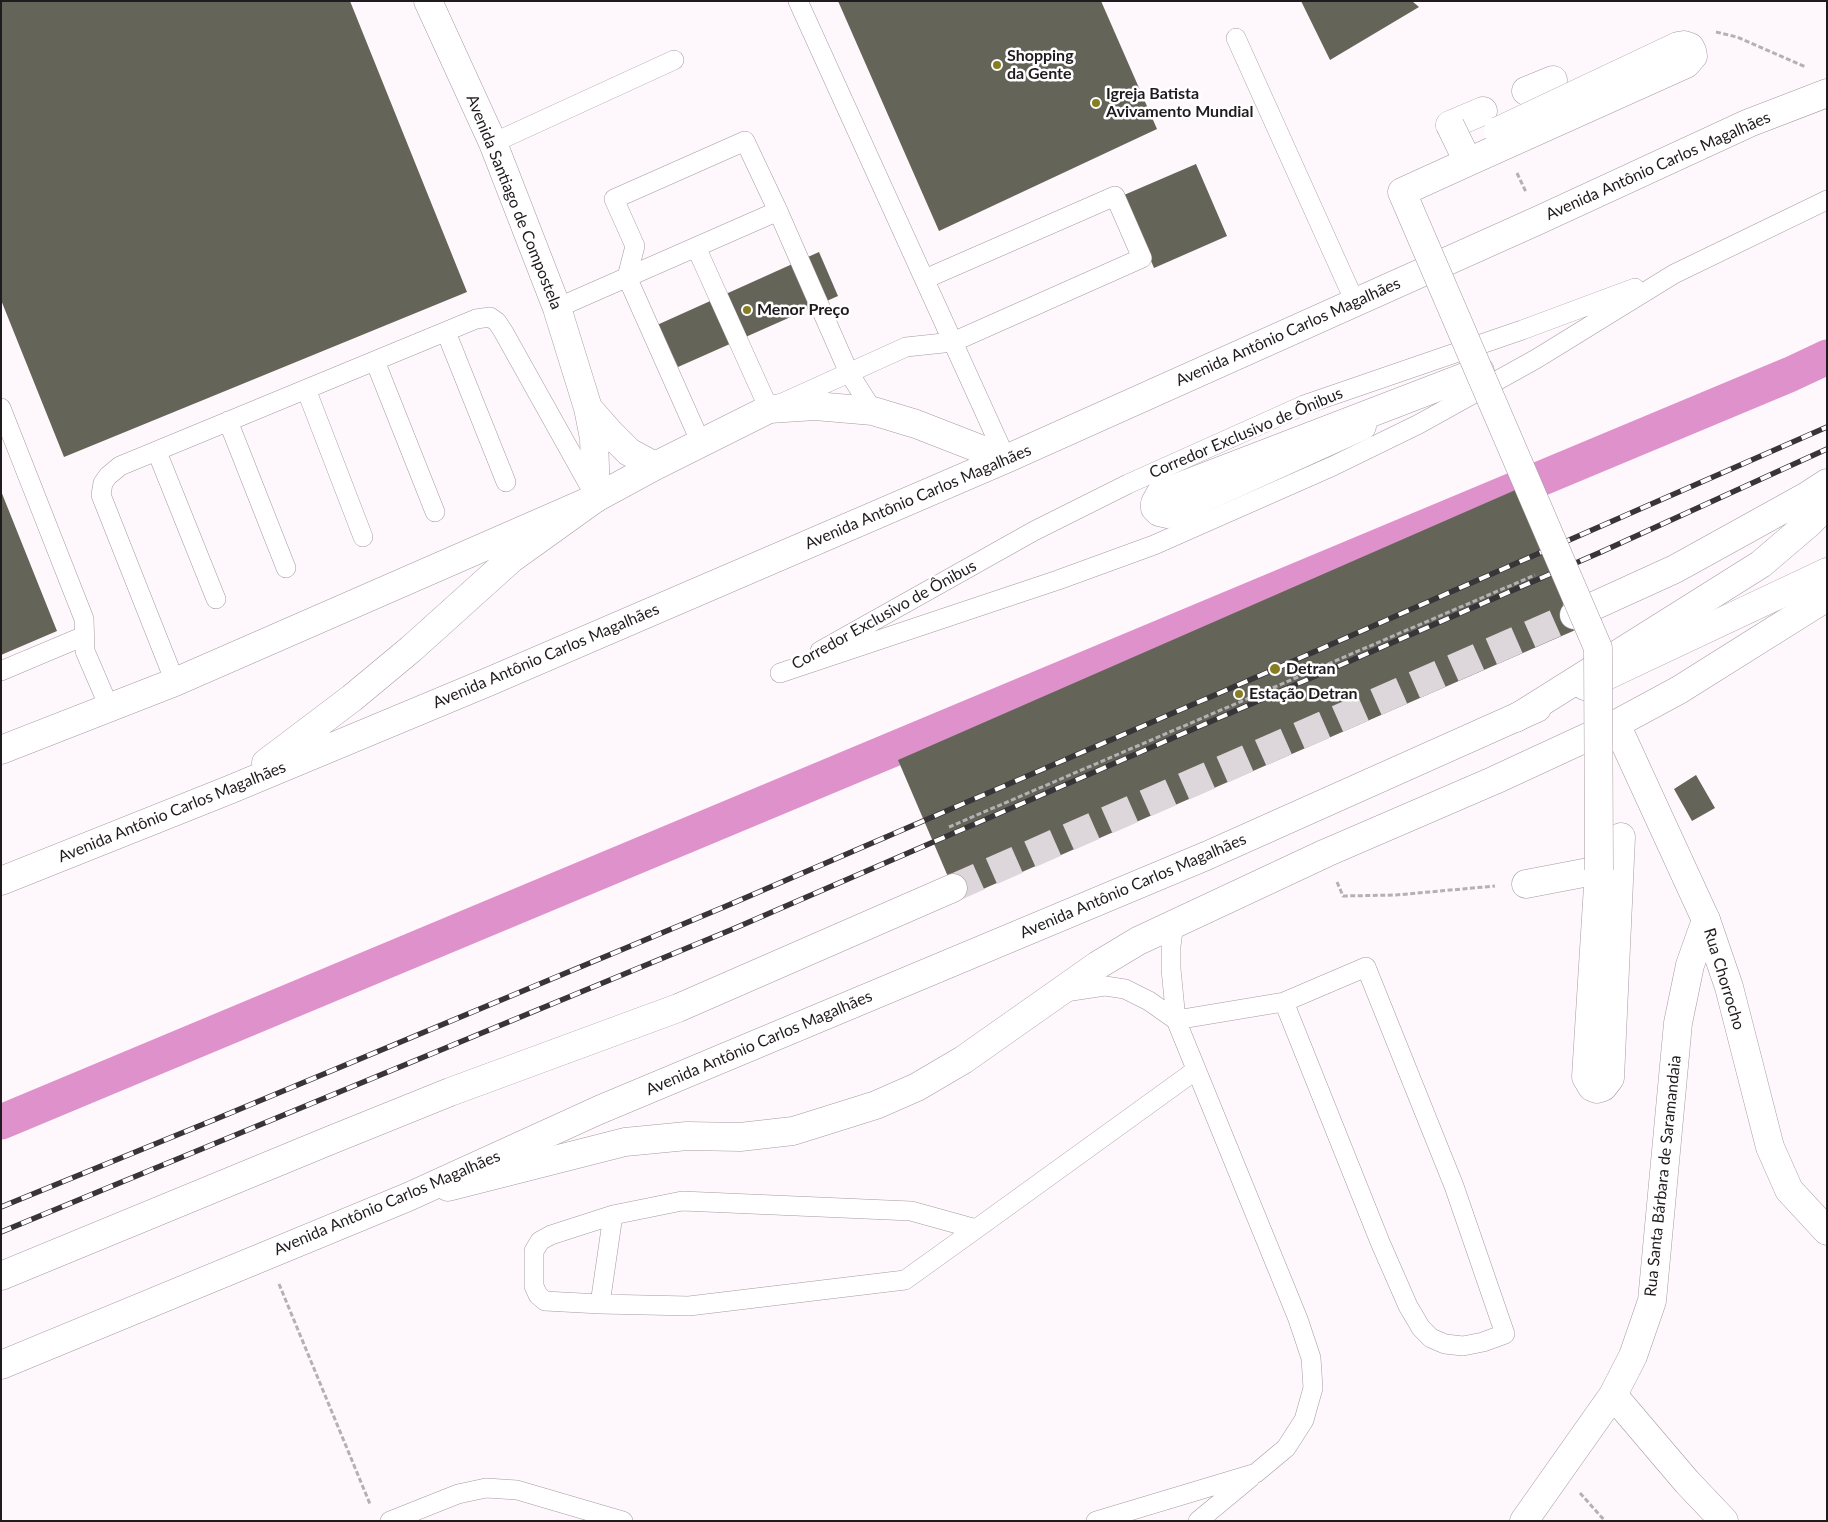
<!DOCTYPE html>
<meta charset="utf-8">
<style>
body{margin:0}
#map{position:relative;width:1828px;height:1522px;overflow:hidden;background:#fef7fc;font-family:Lato,sans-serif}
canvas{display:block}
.frame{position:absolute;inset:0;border:2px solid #1f1b1e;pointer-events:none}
</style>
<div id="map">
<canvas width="1828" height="1522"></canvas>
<div class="frame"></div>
</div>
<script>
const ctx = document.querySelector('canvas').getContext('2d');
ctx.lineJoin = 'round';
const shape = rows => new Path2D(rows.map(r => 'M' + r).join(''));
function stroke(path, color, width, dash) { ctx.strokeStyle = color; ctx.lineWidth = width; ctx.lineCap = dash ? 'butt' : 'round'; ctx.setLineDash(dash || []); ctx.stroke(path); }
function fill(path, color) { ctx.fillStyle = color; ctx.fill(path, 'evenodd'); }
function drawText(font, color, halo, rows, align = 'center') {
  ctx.font = font + ' Lato,sans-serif'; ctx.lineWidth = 5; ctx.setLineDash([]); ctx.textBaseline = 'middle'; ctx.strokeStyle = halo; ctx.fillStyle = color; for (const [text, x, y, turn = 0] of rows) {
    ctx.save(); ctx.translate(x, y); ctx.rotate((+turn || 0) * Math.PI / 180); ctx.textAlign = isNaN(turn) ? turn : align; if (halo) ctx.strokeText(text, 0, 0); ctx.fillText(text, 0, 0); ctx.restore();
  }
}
stroke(shape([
 [1,1122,1791,374,1827,357]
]), '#de91cb', 35);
fill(shape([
 [1,1,350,1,467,292,64,457,1,300],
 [838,1,1101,1,1157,129,939,231],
 [1301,1,1412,1,1419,7,1330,60],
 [1196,164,1227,236,1154,268,1124,195],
 [819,252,838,296,678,367,657,325],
 [1520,488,1580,628,958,900,898,760],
 [1,491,57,631,1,655],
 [1696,775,1715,808,1692,821,1674,789]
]), '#656459');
stroke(shape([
 [953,888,1574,615]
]), '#ddd6db', 28, [28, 14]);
const lane = shape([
 [798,1,1006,459],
 [1236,38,1355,302],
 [493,143,674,60],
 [696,247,769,409,906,347,953,342,1142,258,1115,196,925,279],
 [557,308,778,211,849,373,873,411],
 [446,332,506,482],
 [375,361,435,512],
 [306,389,363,537],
 [1,408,84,619,85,651,109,707],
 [228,421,286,568],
 [701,443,627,277,635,246,614,199,745,141,778,211],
 [157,452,216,599],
 [820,651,1034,531,1128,484,1304,405,1522,330,1635,288],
 [1,671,84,636],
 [780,673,1058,580,1154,545,1333,466,1419,424,1536,359,1674,274,1827,200],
 [175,682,101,495,103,483,108,476,120,466,476,319,490,317,497,322,503,331,593,492],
 [1065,992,1105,986,1125,989,1149,1001,1176,1020,1284,1002,1366,967,1454,1186,1505,1334,1483,1342,1463,1346,1445,1344,1431,1338,1421,1328,1408,1306,1380,1242,1284,1002],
 [976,1229,911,1211,682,1201,613,1215,600,1304,689,1306,905,1280,976,1229,1196,1070],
 [600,1304,545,1301,538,1295,534,1286,534,1251,540,1241,551,1235,613,1215],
 [390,1521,458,1494,486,1488,517,1490,623,1521],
 [1096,1521,1256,1473,1286,1448,1304,1420,1313,1388,1311,1358,1298,1319,1176,1020,1171,969,1171,946,1174,923],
 [1198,1521,1250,1478]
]);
const street = shape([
 [1526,91,1553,80],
 [1450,125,1483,111],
 [1362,426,1168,514,1159,512,1155,508,1155,503,1160,494,1480,371],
 [1526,884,1599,870,1586,1077,1592,1087,1597,1089,1603,1087,1610,1078,1621,837],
 [1613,1395,1687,1482,1724,1521],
 [1524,1521,1613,1395,1633,1356,1652,1301,1678,1023,1690,965,1706,920]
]);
const secondary = shape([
 [428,1,493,143,557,308,588,408,594,438,596,498],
 [588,408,610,433,629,452,655,466],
 [1616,724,1706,920,1729,987,1770,1147,1789,1190,1827,1231],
 [1,750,175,682,596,498,655,466,769,409],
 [448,1187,625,1142,687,1136,740,1137,793,1131,876,1105,917,1087,963,1060,1098,965,1138,941,1326,853,1495,780,1616,724,1679,690,1827,597]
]);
const primary = shape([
 [1585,686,1827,572],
 [1,1365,408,1197,599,1110,1206,856,1537,708]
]);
const highway = shape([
 [769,409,815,406,873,411,916,424,1006,459],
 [1574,615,1675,569,1807,496,1827,483],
 [1516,718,1761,564,1809,523,1827,505],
 [266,763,352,698,411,649,511,559,596,498],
 [1,881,229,790,488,682,1006,459,1539,220,1749,123,1827,93],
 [1,1276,331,1140,450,1092,678,1008,953,888]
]);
stroke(lane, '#a69aa3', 20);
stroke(street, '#a69aa3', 29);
stroke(secondary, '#a69aa3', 29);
stroke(primary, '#a69aa3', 29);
stroke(highway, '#a69aa3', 29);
stroke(shape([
 [1716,32,1737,37,1806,67],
 [1517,173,1526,192],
 [949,827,1535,575],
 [1337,882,1343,896,1396,895,1495,886],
 [279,1284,370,1504],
 [1580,1493,1605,1521]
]), '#b6b0b4', 3, [5, 2.5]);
stroke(lane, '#fff', 19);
stroke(street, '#fff', 28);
stroke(secondary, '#fff', 28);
stroke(primary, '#fff', 28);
stroke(highway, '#fff', 28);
const rail = shape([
 [1,1207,216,1119,724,907,1275,669,1827,427],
 [1,1232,733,929,1601,552,1827,449]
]);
stroke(rail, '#393437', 5.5);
stroke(rail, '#fff', 4, [11]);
const streetBridge = shape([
 [1450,125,1468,162,1402,192,1598,648,1599,870],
 [1468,162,1686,64,1693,56,1692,51,1690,47,1684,45,1678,46,1498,131]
]);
stroke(streetBridge, '#a69aa3', 29, []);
stroke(streetBridge, '#fff', 28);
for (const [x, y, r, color] of [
 [997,65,5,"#877e24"],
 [1096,103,5,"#877e24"],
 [747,310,5,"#877e24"],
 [1275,669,6,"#877e24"],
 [1239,694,5,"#877e24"]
]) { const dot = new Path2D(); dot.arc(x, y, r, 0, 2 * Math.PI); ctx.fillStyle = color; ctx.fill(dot); stroke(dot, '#fff', 2); }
drawText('bold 16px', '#1f1b1e', '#fff', [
 ["Shopping",1007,56],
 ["da Gente",1007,74],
 ["Igreja Batista",1106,94],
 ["Avivamento Mundial",1106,112],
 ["Menor Preço",757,310],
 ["Detran",1286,669],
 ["Estação Detran",1249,694]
], 'left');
drawText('16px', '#1f1b1e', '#fff', [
 ["Avenida Antônio Carlos Magalhães",1658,166,-24],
 ["Avenida Santiago de Compostela",514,202,68],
 ["Avenida Antônio Carlos Magalhães",1288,332,-24],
 ["Corredor Exclusivo de Ônibus",1246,433,-23],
 ["Avenida Antônio Carlos Magalhães",918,497,-23],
 ["Corredor Exclusivo de Ônibus",884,615,-29],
 ["Avenida Antônio Carlos Magalhães",546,656,-23],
 ["Avenida Antônio Carlos Magalhães",172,812,-22],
 ["Avenida Antônio Carlos Magalhães",1133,886,-23],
 ["Rua Chorrocho",1724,979,73],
 ["Avenida Antônio Carlos Magalhães",759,1043,-23],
 ["Rua Santa Bárbara de Saramandaia",1663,1176,-84],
 ["Avenida Antônio Carlos Magalhães",387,1203,-23]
]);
</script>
